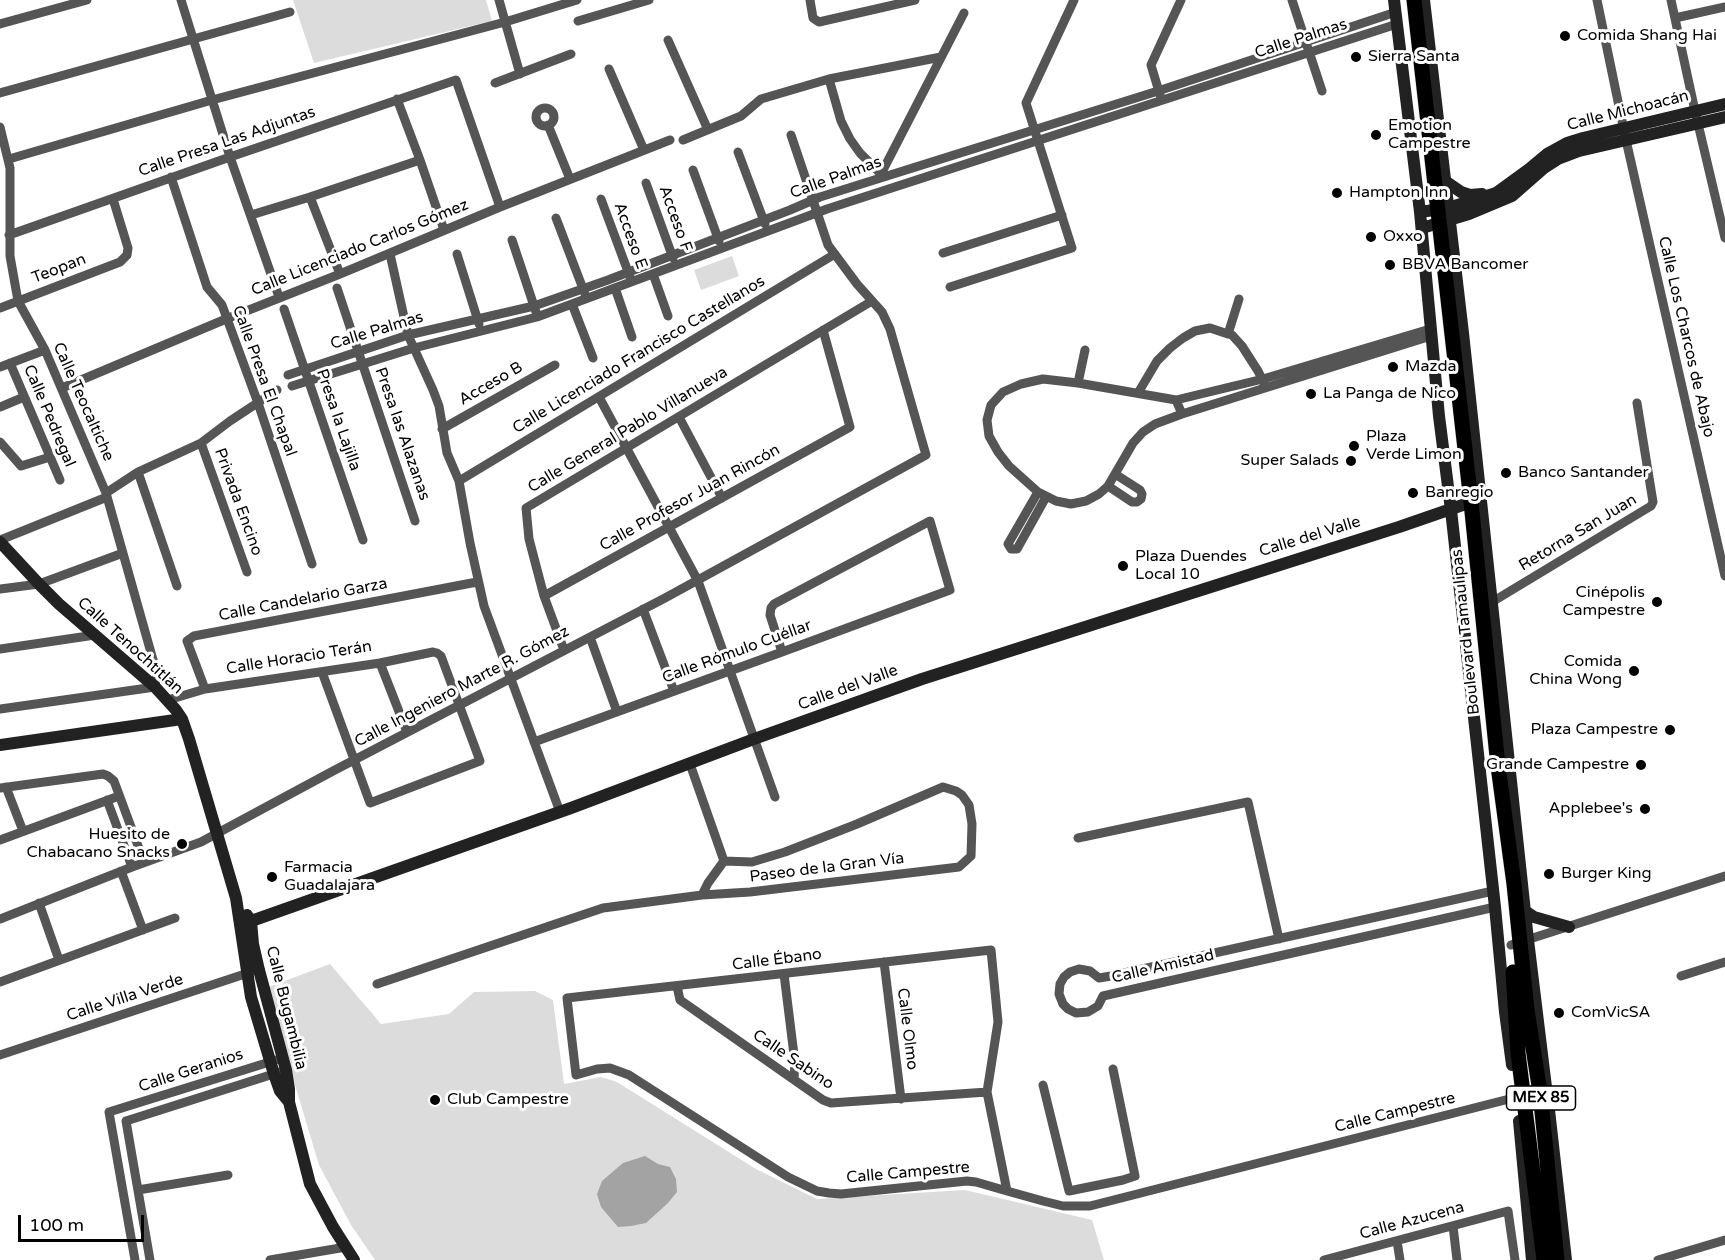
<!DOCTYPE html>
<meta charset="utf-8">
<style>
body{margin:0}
#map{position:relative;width:1725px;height:1260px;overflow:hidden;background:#fff;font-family:"Varela Round",sans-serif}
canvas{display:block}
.scale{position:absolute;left:18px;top:1215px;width:126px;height:27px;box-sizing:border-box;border:3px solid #000;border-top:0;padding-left:8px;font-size:18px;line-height:21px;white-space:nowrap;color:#000;-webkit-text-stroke:4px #fff;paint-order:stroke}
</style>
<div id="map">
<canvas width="1725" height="1260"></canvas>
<div class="scale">100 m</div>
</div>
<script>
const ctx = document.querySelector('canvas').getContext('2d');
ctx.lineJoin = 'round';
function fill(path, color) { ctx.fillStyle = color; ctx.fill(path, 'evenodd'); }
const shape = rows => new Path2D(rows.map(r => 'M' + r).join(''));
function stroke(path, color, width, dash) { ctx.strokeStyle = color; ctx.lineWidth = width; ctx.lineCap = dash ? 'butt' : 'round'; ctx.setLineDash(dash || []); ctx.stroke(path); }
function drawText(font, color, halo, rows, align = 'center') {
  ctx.font = font + ' "Varela Round",sans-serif'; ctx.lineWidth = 6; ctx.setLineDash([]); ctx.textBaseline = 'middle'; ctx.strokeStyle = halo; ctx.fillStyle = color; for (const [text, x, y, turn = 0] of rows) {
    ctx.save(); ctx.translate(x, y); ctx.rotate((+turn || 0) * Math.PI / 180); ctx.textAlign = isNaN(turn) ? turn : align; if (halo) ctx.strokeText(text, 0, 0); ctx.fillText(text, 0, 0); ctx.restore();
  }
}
fill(shape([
 [293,0,486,0,492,21,314,63],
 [732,256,739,276,701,290,694,270],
 [330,964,381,1024,449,1014,474,992,535,991,553,1000,564,1084,601,1077,617,1082,756,1169,817,1199,965,1190,1092,1220,1104,1260,375,1260,351,1225,319,1165,266,988]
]), '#dcdcdc');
fill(shape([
 [645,1156,658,1164,670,1167,676,1179,677,1192,668,1203,646,1223,631,1226,618,1227,601,1207,597,1194,602,1181,623,1163]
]), '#a3a3a3');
const primary = shape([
 [1414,0,1471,502,1498,766,1514,884,1527,1010,1540,1092,1557,1260],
 [1513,972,1518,1053,1544,1260]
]);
stroke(primary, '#dbdbdb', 16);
stroke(shape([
 [181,0,230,157,279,297],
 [499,0,520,74],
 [810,0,813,18,819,22,915,0],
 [1292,0,1322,91],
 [1597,0,1626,140,1725,576],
 [1671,0,1695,111,1725,238],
 [1675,18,1725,7],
 [578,21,649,0],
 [0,24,87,0],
 [668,40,708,130],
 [609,69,644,150],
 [829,79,841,121,850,139,860,153,883,176],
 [495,83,571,54],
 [0,93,290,12],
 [1160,95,1151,65,1181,0],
 [397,99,420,160,444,230],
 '536 117a9 9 0 1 1 18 0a9 9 0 1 1-18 0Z',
 [548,125,570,179],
 [0,127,10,168,10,256,18,301,45,350,106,493,157,674,155,687,0,709],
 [683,140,741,116,761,99,829,79,941,57],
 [738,152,765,224],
 [9,159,212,100,505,22,577,0],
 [693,170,719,241],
 [881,174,964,13],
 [171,177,207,287,222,305,258,403,312,564],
 [646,183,673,258],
 [310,197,340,274],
 [601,199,630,277],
 [251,215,310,197,420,160],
 [556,218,585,294],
 [9,235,230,157,456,80,500,207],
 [512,240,536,312],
 [943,253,1062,215],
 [390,254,408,335,433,390,439,406,447,453,459,481,470,543,484,606,560,812],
 [457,254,479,324],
 [653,274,668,316],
 [950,287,1072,248,1026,103,1074,0],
 [337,288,415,521],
 [615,288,632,337],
 [1239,299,1228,334,1232,335,1242,346,1258,371,1264,383],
 [572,304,593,358],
 [0,308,120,262,127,255,128,248,113,199],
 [284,309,363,540],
 [1085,350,1078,383,1176,400,1182,414],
 [10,363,60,480],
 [0,367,45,350],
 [288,375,408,335,534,306,608,280,790,210,820,197,1158,91,1396,12],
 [1078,383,1043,379,1021,384,1003,392,991,405,987,420,989,436,998,452,1009,466,1038,492,1056,501,1071,504,1086,501,1099,494,1108,486,1133,443,1143,432,1155,424,1182,414,1431,336],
 [292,386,414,348,537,317,827,209,1397,24],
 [62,388,226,319,340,274,500,207,670,140],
 [1138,393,1157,361,1170,348,1183,338,1195,331,1210,328,1228,334],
 [599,397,698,581,775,797],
 [1176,400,1263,379,1430,329],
 [0,407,24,397],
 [679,417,722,498],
 [442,429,555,365],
 [0,442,21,466,50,457],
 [201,443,247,572],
 [138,472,177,586],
 [459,481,835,254],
 [1108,486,1132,502,1137,502,1141,499,1142,494,1140,490,1115,474],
 [1038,492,1008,544,1011,549,1017,549,1046,497],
 [106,493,138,472,201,443,230,421,277,390],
 [0,540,107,497],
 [0,589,39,584,123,553],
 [544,596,850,427,823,330],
 [1487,602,1492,602,1651,506,1653,502,1637,403],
 [643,609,674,691],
 [590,637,617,712],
 [0,649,95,635],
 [564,650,544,596,529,539,526,508,872,301],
 [380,663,407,732],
 [205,689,187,641,194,636,477,582],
 [168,700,205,689,380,663,433,652,437,653,441,656,480,761,370,803,322,672],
 [534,742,782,652,950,590,930,521,774,604,771,608,770,615,782,652],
 [690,764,724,861,708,883,702,895],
 [6,787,23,831],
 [0,788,103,774,108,776,114,781,144,862],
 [107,800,132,867],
 [1078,838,1248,802,1279,939],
 [0,840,119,796],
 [121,871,143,930],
 [1493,891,1111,976,1099,978,1090,971,1079,969,1070,972,1064,977,1060,984,1059,994,1063,1004,1068,1009,1076,1013,1088,1012,1098,1006,1103,996,1495,907],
 [39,903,59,960],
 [0,919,132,867,201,842,333,771,665,598,926,455,890,329,882,312,857,284,828,245,791,135],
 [1511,945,1725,876],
 [884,962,901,1099],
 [784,974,795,1063,794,1079],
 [1681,976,1725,962],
 [0,982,175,918],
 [377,984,603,908,702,895,750,892,959,867,971,856,972,824,969,805,962,795,956,791,943,787,857,824,785,852,752,862,724,861],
 [677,986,680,1000,823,1100,831,1103,987,1092],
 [0,1055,251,972],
 [1043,1085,1069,1191,1123,1180,1135,1176,1113,1069],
 [109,1112,276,1060],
 [109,1112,135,1260],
 [126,1121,286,1070],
 [126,1121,150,1260],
 [138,1190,228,1175],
 [1007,1191,987,1092,998,1022,991,950,567,998,576,1075,597,1069,610,1068,629,1075,788,1177,817,1191,829,1193,841,1194,967,1181,976,1182,1007,1191,1043,1201,1063,1206,1090,1206,1517,1097],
 [1453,1226,1457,1260],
 [1397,1241,1400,1260],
 [270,1260,346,1247],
 [1324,1260,1508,1211,1515,1260],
 [1658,1260,1725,1240]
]), '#555', 9);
stroke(shape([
 [1394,0,1420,212,1439,416,1451,510,1495,907,1505,1012,1512,1065],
 [1424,0,1463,333,1528,940,1546,1087],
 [1445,181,1461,192,1470,195,1482,194],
 [1420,212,1448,208,1496,193,1529,169,1547,154,1567,143,1583,138,1725,104],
 [1422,228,1469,214,1512,196,1544,168,1558,159,1579,151,1725,117],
 [0,542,39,584,59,604,155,687,176,710,182,719,189,739,236,898,251,997,274,1074,280,1091,289,1102],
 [0,745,182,719],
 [1525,911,1534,917,1569,927],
 [247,915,251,921,253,944,259,970,286,1070,289,1089,289,1102,310,1184,333,1227,354,1260],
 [240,925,571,808,754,739,922,679,1399,527,1480,499],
 [1549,1110,1566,1260],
 [1519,1121,1532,1260]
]), '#222', 12);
stroke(primary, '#000', 15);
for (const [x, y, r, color] of [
 [1565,36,6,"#000"],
 [1356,57,6,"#000"],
 [1376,135,6,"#000"],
 [1337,193,6,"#000"],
 [1371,237,6,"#000"],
 [1390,265,6,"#000"],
 [1393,367,6,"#000"],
 [1311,394,6,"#000"],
 [1354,446,6,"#000"],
 [1351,461,6,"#000"],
 [1506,473,6,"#000"],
 [1413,493,6,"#000"],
 [1123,566,6,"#000"],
 [1657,602,6,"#000"],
 [1634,671,6,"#000"],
 [1670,730,6,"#000"],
 [1641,765,6,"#000"],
 [1645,809,6,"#000"],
 [182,844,6,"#000"],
 [1549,874,6,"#000"],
 [272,877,6,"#000"],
 [1559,1013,6,"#000"],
 [435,1100,6,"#000"]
]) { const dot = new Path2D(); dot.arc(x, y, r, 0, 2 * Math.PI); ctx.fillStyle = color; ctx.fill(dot); stroke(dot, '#fff', 2); }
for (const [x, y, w] of [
 [1541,1098,69]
]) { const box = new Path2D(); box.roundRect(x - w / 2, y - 12, w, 24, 4.5); ctx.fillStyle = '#fff'; ctx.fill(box); stroke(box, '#000', 1.5); }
drawText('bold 15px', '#000', null, [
 ["MEX 85",1541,1098]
]);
drawText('16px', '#000', '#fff', [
 ["Comida Shang Hai",1577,36],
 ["Sierra Santa",1368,57],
 ["Emotion",1388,126],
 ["Campestre",1388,144],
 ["Hampton Inn",1349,193],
 ["Oxxo",1383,237],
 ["BBVA Bancomer",1402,265],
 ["Mazda",1405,367],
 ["La Panga de Nico",1323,394],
 ["Plaza",1366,437],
 ["Verde Limon",1366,455],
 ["Super Salads",1339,461,"right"],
 ["Banco Santander",1518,473],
 ["Banregio",1425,493],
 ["Plaza Duendes",1135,557],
 ["Local 10",1135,575],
 ["Cinépolis",1645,593,"right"],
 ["Campestre",1645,611,"right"],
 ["Comida",1622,662,"right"],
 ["China Wong",1622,680,"right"],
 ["Plaza Campestre",1658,730,"right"],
 ["Grande Campestre",1629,765,"right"],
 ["Applebee's",1633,809,"right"],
 ["Huesito de",170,835,"right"],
 ["Chabacano Snacks",170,853,"right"],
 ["Farmacia",284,868],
 ["Guadalajara",284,886],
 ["Burger King",1561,874],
 ["ComVicSA",1571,1013],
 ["Club Campestre",447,1100]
], 'left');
drawText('16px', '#000', '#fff', [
 ["Calle Palmas",1301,39,-18],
 ["Calle Michoacán",1628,111,-14],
 ["Calle Presa Las Adjuntas",227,142,-19],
 ["Calle Palmas",836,178,-20],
 ["Acceso F",675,219,70],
 ["Acceso E",630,236,70],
 ["Calle Licenciado Carlos Gómez",360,248,-22],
 ["Teopan",59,269,-21],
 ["Calle Palmas",377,331,-17],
 ["Calle Los Charcos de Abajo",1686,337,77],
 ["Calle Licenciado Francisco Castellanos",639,355,-31],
 ["Calle Presa El Chapal",264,381,70],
 ["Acceso B",491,384,-30],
 ["Calle Teocaltiche",83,402,66],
 ["Calle Pedregal",49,416,67],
 ["Presa la Lajilla",338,420,71],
 ["Calle General Pablo Villanueva",628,430,-31],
 ["Presa las Alazanas",402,434,71],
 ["Calle Profesor Juan Rincón",690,498,-29],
 ["Privada Encino",238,502,70],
 ["Retorna San Juan",1578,533,-31],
 ["Calle del Valle",1310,537,-17],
 ["Calle Candelario Garza",303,600,-11],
 ["Boulevard Tamaulipas",1466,632,-96],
 ["Calle Tenochtitlán",130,646,42],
 ["Calle Rómulo Cuéllar",737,652,-20],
 ["Calle Horacio Terán",299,658,-9],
 ["Calle Ingeniero Marte R. Gómez",462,687,-28],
 ["Calle del Valle",848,688,-20],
 ["Paseo de la Gran Vía",827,868,-7],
 ["Calle Ébano",777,960,-7],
 ["Calle Amistad",1163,967,-13],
 ["Calle Villa Verde",125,998,-18],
 ["Calle Bugambilia",286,1008,76],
 ["Calle Olmo",907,1029,83],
 ["Calle Sabino",793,1060,34],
 ["Calle Geranios",191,1071,-18],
 ["Calle Campestre",1395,1113,-14],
 ["Calle Campestre",908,1173,-5],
 ["Calle Azucena",1412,1221,-15]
]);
</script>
